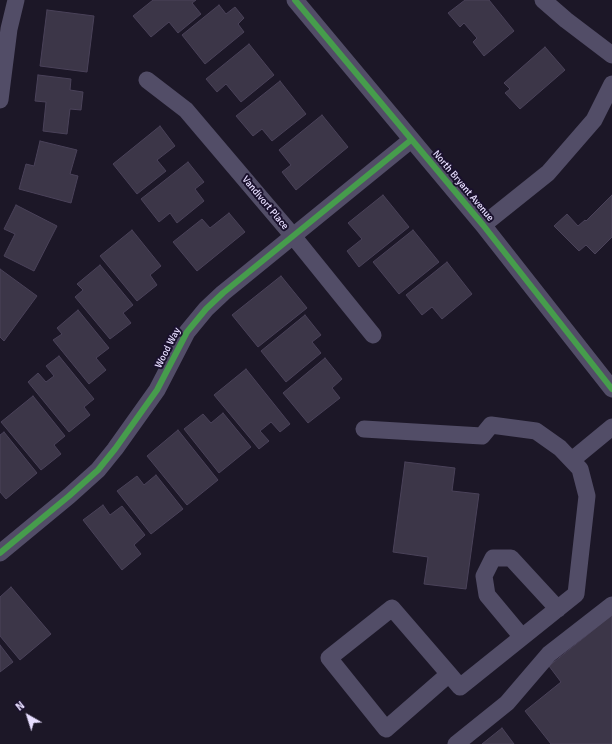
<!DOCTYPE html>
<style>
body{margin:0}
#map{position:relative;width:612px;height:744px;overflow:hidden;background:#1c1727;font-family:Signika,sans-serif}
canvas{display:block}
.north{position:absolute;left:8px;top:696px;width:40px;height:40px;-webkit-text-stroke:3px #1a112d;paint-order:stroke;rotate:321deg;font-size:11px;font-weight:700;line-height:16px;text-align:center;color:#e7deff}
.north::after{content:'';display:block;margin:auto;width:14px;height:18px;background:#e7deff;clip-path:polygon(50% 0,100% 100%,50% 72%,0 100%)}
</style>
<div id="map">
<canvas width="612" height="744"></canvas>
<div class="north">N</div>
</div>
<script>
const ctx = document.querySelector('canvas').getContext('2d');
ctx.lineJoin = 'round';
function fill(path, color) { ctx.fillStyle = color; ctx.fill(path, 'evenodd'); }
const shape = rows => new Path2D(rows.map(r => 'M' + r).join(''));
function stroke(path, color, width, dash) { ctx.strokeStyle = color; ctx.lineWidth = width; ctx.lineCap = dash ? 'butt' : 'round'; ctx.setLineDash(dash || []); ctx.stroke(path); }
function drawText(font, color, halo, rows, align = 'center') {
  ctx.font = font + ' Signika,sans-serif'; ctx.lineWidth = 4; ctx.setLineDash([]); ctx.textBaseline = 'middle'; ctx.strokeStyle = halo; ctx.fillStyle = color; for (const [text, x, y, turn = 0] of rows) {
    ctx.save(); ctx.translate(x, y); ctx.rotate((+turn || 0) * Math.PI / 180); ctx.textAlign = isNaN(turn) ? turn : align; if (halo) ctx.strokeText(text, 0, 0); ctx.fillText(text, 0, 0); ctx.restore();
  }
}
const building = shape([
 [153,0,196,0,192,3,201,14,178,33,169,22,151,37,133,16,153,0],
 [465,0,489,0,514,31,484,56,473,42,477,38,464,23,460,27,448,13,465,0],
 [219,5,226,14,235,7,244,18,238,24,244,32,205,64,182,35,219,5],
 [47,10,94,16,87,72,40,66,47,10],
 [249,44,274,75,241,102,226,84,217,92,206,79,249,44],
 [545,47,565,70,520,109,505,93,510,89,504,83,545,47],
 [38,75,71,79,70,90,83,92,81,110,70,109,67,134,43,131,46,102,35,101,38,75],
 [280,81,306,114,272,141,262,129,253,136,236,116,280,81],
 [322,115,348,147,296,190,282,172,291,165,279,150,322,115],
 [160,126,175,146,157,160,166,171,137,194,113,164,160,126],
 [40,141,77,150,70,174,78,176,71,203,19,189,26,164,34,166,40,141],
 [188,162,204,182,195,189,204,201,177,223,170,213,159,222,141,199,188,162],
 [383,195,409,227,359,267,347,251,362,239,348,223,383,195],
 [612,195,612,237,595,254,586,245,579,251,554,226,567,214,578,226,585,220,586,221,612,195],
 [16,205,57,226,34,271,4,256,15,234,4,229,16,205],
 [229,213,245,232,197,271,173,242,202,219,210,228,229,213],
 [132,230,161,266,150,275,157,285,137,301,100,256,132,230],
 [413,230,439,262,399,294,373,262,413,230],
 [447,262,472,294,442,319,432,307,422,315,406,295,447,262],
 [100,265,133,305,123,313,131,323,110,339,75,297,83,290,77,284,100,265],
 [0,269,37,296,4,341,0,337,0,269],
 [281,276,307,308,258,347,232,315,281,276],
 [78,310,109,348,96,358,106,370,89,384,53,340,62,334,57,328,78,310],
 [305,315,321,335,312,342,321,353,286,382,261,351,305,315],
 [59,356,94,399,84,407,90,415,69,432,28,382,38,373,46,382,54,376,46,366,59,356],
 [325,358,342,379,332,388,340,398,308,423,283,393,325,358],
 [246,369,290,424,280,432,271,422,260,431,269,441,259,449,214,395,246,369],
 [33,396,65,436,54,445,61,454,41,470,1,422,33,396],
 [223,413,251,447,219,473,184,429,203,414,211,423,223,413],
 [178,430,218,480,187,505,147,456,178,430],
 [4,432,37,473,6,499,0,492,0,435,4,432],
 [405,462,455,468,452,491,479,494,466,589,424,584,428,557,393,552,405,462],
 [156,475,183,509,151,534,117,491,137,476,144,485,156,475],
 [103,505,110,515,122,506,145,535,134,545,141,554,122,570,83,520,103,505],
 [11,587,51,634,20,660,0,636,0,597,11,587],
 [612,615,612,744,551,744,525,711,561,682,549,666,612,615],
 [0,645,13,662,0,672,0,645],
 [502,728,514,744,482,744,502,728]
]);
fill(building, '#3c3648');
stroke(building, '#4a4259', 1);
stroke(shape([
 [295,0,483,225,612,389],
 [543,0,566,20,612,55],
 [147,80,186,110,293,236,373,335],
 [0,100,9,29,16,0],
 [483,225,548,173,594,120,612,84],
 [364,429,482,436,491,425,536,431,560,448,580,469,587,496,576,594,460,687,449,674,392,608,329,658,386,729,449,674],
 [572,460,612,427],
 [0,553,69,496,98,470,115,449,157,390,187,332,206,309,223,293,411,140],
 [522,637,487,595,484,576,493,558,511,558,558,609],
 [456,744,507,703,549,654,612,605]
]), '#524d67', 17);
stroke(shape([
 [295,0,483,225,612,389],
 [0,553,69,496,98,470,115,449,157,390,187,332,206,309,223,293,411,140]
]), '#469c4c', 6);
drawText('10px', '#e7deff', '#1a112d', [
 ["North Bryant Avenue",463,186,50],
 ["Vandivort Place",265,203,50],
 ["Wood Way",168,348,-63]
]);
</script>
